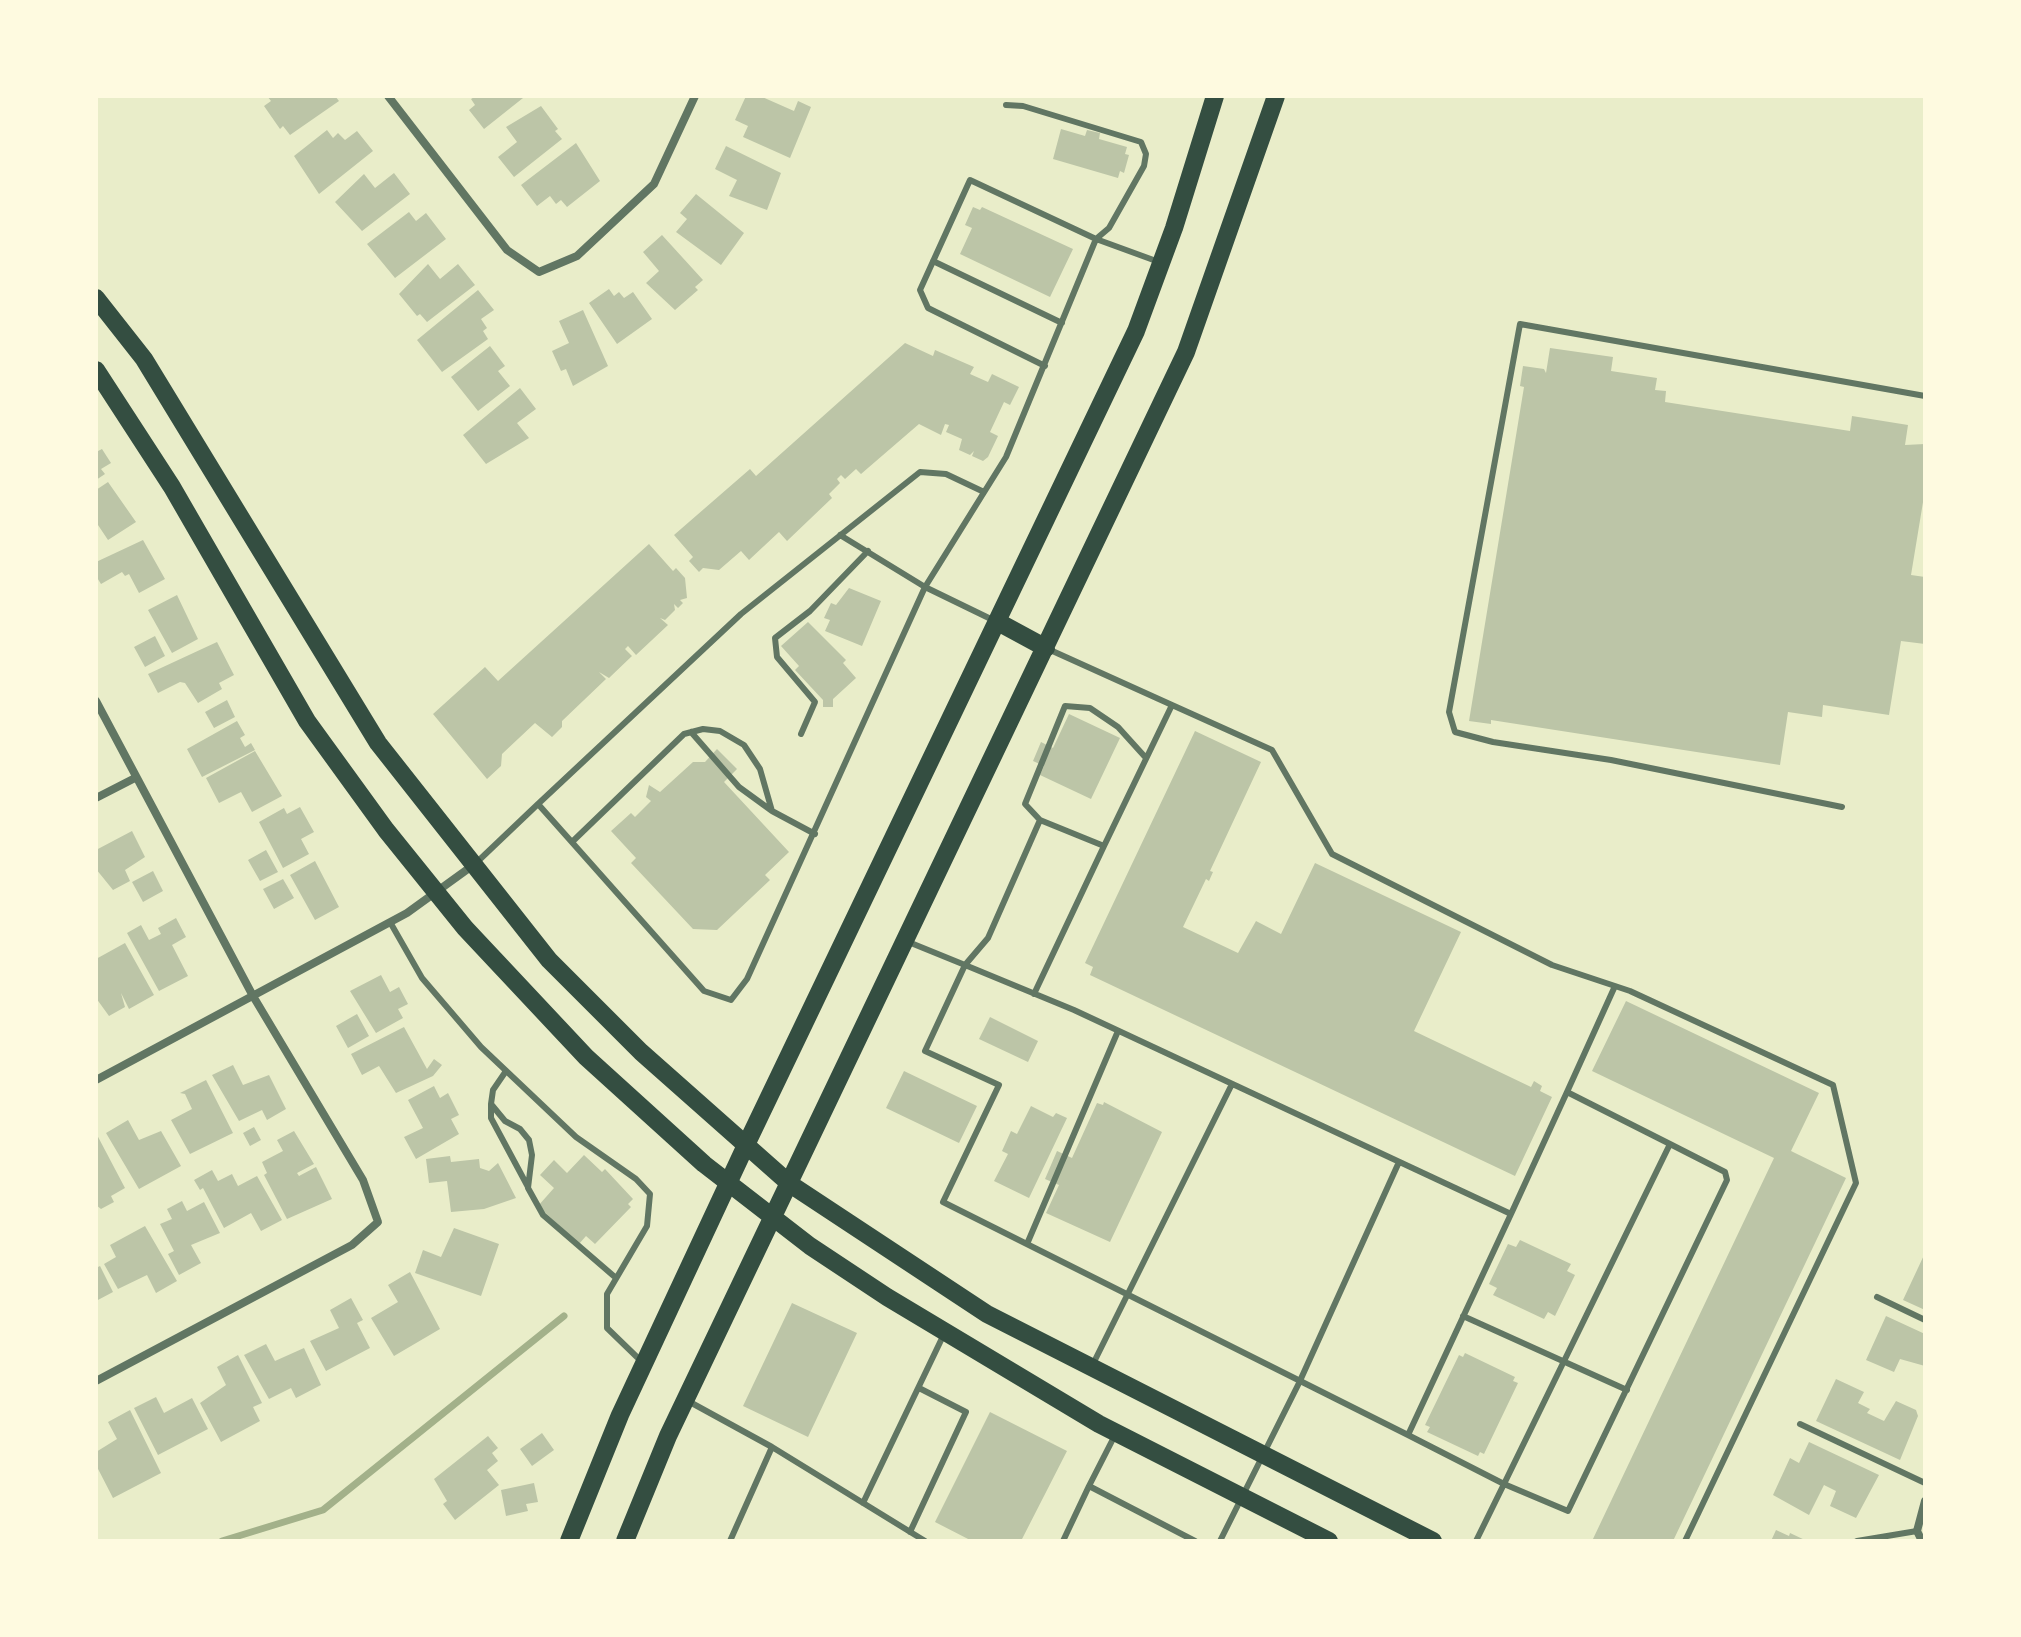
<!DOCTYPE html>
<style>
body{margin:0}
#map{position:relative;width:2021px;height:1637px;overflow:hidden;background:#e9edc9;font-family:"Sofia Sans Condensed",sans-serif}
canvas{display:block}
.frame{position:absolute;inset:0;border:98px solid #fefae0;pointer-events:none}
</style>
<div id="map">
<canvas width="2021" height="1637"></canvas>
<div class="frame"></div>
</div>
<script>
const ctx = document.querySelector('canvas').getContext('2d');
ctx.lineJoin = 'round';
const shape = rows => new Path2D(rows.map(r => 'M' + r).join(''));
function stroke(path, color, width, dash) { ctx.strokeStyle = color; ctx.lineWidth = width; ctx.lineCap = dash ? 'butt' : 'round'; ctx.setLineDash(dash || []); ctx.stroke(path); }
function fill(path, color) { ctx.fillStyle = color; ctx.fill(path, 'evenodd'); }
stroke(shape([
 [222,1541,323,1510,564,1316]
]), '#a3b18a', 7);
fill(shape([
 [267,96,335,96,339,101,290,135,283,126,280,129,264,106,271,101],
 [476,96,521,96,523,98,484,129,469,110,475,105,471,99],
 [746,96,760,96,794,111,798,101,811,107,790,158,743,137,748,126,735,120],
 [541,106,558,129,555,131,562,139,514,177,498,157,517,142,506,127],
 [1061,129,1085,136,1087,130,1100,133,1099,139,1127,147,1125,154,1129,155,1124,173,1120,171,1118,178,1053,159],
 [327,130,333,138,338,133,345,140,357,131,373,151,319,194,294,156],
 [576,143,600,181,567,207,561,200,556,204,550,196,537,206,521,185],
 [726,146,781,173,767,210,729,196,737,180,715,169],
 [394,173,410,194,362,231,335,202,364,174,375,188],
 [696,194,744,233,721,265,676,232,687,219,680,213],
 [973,207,980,210,982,207,1073,249,1050,297,960,254,972,228,965,225],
 [409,212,416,221,426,213,446,239,395,278,367,244],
 [662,235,703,280,695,287,698,290,675,310,646,283,659,271,643,252],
 [428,264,440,279,458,264,475,285,427,322,420,314,417,316,399,294],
 [609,289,614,296,619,292,624,298,633,292,652,319,617,344,589,303],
 [478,290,494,310,481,319,487,328,483,331,488,339,442,372,417,340],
 [583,310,608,366,573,386,566,369,561,371,552,351,569,343,559,321],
 [905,343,933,356,935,350,974,367,970,374,988,382,992,374,1019,387,1010,405,1004,402,990,432,998,436,988,457,983,461,972,456,974,451,970,455,959,450,962,439,946,432,949,425,945,424,941,435,919,424,861,474,856,469,845,479,841,475,837,479,840,483,829,494,832,498,787,541,779,532,749,560,741,551,719,570,703,568,699,572,689,561,693,557,674,535,750,469,756,476],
 [490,346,505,366,498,371,510,386,478,411,451,377],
 [1550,348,1613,357,1611,371,1657,378,1655,390,1666,391,1665,402,1850,431,1852,416,1908,425,1905,445,1925,444,1925,490,1911,575,1925,577,1925,644,1901,641,1889,715,1823,705,1822,717,1788,712,1780,765,1491,720,1491,724,1469,721,1524,387,1520,386,1523,366,1544,369,1546,373],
 [520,388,536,409,517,423,529,438,486,464,463,435],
 [102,449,111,463,101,469,105,474,96,480,96,452],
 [108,482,136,522,108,540,96,522,96,490],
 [143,540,165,579,139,593,129,574,125,576,122,572,101,584,96,576,96,562],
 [649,544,673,571,676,568,685,578,687,598,680,600,683,603,678,608,674,604,675,610,665,620,660,618,668,625,636,655,628,646,625,649,632,656,609,678,599,672,606,679,562,721,562,727,552,737,535,723,502,754,501,766,487,779,433,714,485,667,498,681],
 [849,588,881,601,862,646,825,631,830,620,824,618,831,603,836,605],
 [177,595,198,639,172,653,148,610],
 [808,622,846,660,843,663,856,678,833,699,833,707,823,707,823,700,795,670,799,666,781,646],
 [155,636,165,656,145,667,134,647],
 [217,642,234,675,219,683,222,689,198,703,185,683,180,682,158,693,148,674],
 [227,700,235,717,214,728,205,712],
 [1069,714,1120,738,1091,799,1040,775,1044,766,1033,761,1041,742,1053,748],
 [237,721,245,735,240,738,245,747,251,743,255,750,202,777,187,749],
 [1195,731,1261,762,1210,871,1213,872,1209,881,1206,879,1183,927,1238,953,1256,921,1281,934,1315,863,1461,932,1414,1031,1531,1087,1534,1081,1542,1086,1540,1091,1552,1097,1515,1176,1090,975,1093,967,1085,963],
 [717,749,737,769,724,782,789,852,765,875,770,880,717,930,693,929,631,863,636,858,611,831,631,813,635,817,651,801,646,797,649,785,660,792,693,762,705,762],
 [255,751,282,796,252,812,241,792,219,803,206,778],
 [300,807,314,832,301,839,309,854,283,868,259,822,284,808,287,814],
 [132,831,145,857,125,870,130,881,113,890,96,869,96,850],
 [266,850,278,872,260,881,248,860],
 [315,861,339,907,315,920,290,875],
 [153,871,163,891,143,902,132,882],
 [283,879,294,898,274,909,263,889],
 [176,918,186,937,172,945,188,976,159,991,127,933,141,925,149,940,161,934,158,928],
 [125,943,154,995,129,1009,121,993,125,1007,109,1016,96,998,96,959],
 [381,975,390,992,399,987,408,1004,398,1009,403,1018,376,1033,350,991],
 [1626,1001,1819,1093,1791,1151,1846,1178,1673,1541,1592,1541,1774,1158,1592,1071],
 [357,1014,369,1036,348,1048,336,1026],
 [990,1017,1038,1041,1028,1062,979,1039],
 [404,1027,427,1069,434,1059,442,1065,433,1076,396,1093,379,1066,362,1075,351,1054],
 [233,1065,243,1085,269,1075,286,1109,267,1120,262,1110,239,1121,212,1075],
 [904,1071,977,1106,959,1143,886,1108],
 [206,1080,233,1133,190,1154,171,1120,192,1109,185,1094,180,1093],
 [434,1086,440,1098,448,1093,459,1115,451,1119,459,1134,416,1159,404,1137,423,1128,408,1100],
 [1104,1102,1162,1132,1110,1242,1046,1213,1059,1185,1045,1179,1057,1151,1072,1158,1097,1103,1103,1105],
 [1031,1106,1053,1117,1056,1113,1067,1118,1029,1198,994,1181,1008,1154,1002,1151,1011,1131,1017,1134],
 [128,1120,139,1140,161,1131,181,1166,139,1189,106,1133],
 [254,1127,261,1140,250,1146,243,1133],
 [294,1131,314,1164,297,1173,299,1176,316,1167,332,1199,287,1219,264,1175,267,1173,262,1162,283,1151,277,1140],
 [96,1133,125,1188,111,1196,114,1202,101,1209,96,1205],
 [584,1155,602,1172,605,1169,633,1199,628,1204,631,1207,595,1244,586,1236,579,1244,538,1206,554,1188,540,1175,554,1160,567,1173],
 [450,1156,451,1162,479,1159,480,1168,489,1171,498,1163,516,1198,484,1209,451,1212,447,1181,429,1183,426,1159],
 [212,1170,218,1181,232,1174,238,1186,257,1176,282,1220,261,1231,251,1213,224,1228,203,1188,200,1190,194,1180],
 [182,1201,187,1211,204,1202,220,1233,191,1245,201,1263,179,1275,168,1254,174,1251,160,1224,172,1219,167,1209],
 [145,1226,177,1281,156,1293,147,1275,118,1289,104,1264,116,1257,110,1245],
 [454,1228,499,1244,481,1296,415,1273,423,1250,441,1257],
 [1520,1240,1571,1264,1567,1271,1575,1275,1555,1316,1548,1312,1544,1319,1493,1295,1497,1288,1489,1284,1508,1244,1516,1247],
 [1925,1253,1925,1310,1903,1300],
 [100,1266,113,1292,96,1301,96,1268],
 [410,1272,440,1329,394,1356,371,1318,398,1302,388,1285],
 [351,1298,363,1320,357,1323,370,1348,326,1371,310,1341,339,1328,330,1310],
 [792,1303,857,1333,808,1437,743,1406],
 [1886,1316,1925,1334,1925,1366,1900,1359,1894,1372,1866,1360],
 [266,1344,275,1361,304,1348,321,1385,296,1398,291,1388,269,1399,244,1355],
 [1465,1353,1515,1377,1513,1381,1518,1383,1484,1454,1480,1452,1478,1456,1427,1432,1430,1427,1425,1425,1459,1355,1463,1357],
 [238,1355,262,1403,253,1407,260,1421,221,1442,200,1403,226,1385,217,1367],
 [1836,1379,1864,1392,1858,1403,1870,1409,1867,1413,1884,1421,1896,1401,1916,1410,1918,1416,1900,1460,1816,1421],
 [156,1397,164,1413,192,1398,208,1429,158,1455,134,1408],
 [130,1410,161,1473,113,1498,96,1465,96,1452,117,1439,108,1422],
 [990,1412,1067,1451,1021,1541,972,1541,935,1522],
 [542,1433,554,1450,532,1466,520,1449],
 [488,1436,498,1448,492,1453,498,1461,487,1470,499,1485,455,1520,443,1504,447,1501,434,1479],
 [1809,1442,1879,1475,1856,1518,1830,1506,1836,1491,1824,1485,1809,1515,1773,1495,1790,1458,1799,1463],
 [534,1483,538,1502,526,1504,528,1511,506,1516,501,1490],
 [1776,1530,1789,1536,1790,1533,1807,1541,1771,1541]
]), '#bcc5a7');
stroke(shape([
 [1006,105,1023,106,1141,142,1146,154,1144,166,1109,228,1096,239,970,180,920,290,928,308,1045,366],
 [933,261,1062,323],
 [995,621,925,587,1006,457,1096,239,1159,262],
 [1172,705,1272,750,1332,854,1552,965,1630,991,1833,1085,1856,1183,1685,1541],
 [691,732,739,787,772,811],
 [801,734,815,702,777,657,775,638,810,611,868,551],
 [538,804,741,614,920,472,946,474,984,492],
 [1842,807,1611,760,1493,742,1455,732,1449,712,1520,324,1925,396],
 [1040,820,1025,804,1065,706,1090,708,1118,727,1146,758],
 [572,842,684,734,703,729,720,731,744,745,760,769,772,811,815,834],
 [475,864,538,804,704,991,731,1000,747,979,925,587,840,535],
 [390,922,422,978,481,1047,576,1137,636,1179,650,1194,647,1226,607,1294,607,1328,641,1361],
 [906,941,965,965,1074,1010,1511,1214,1408,1435,943,1202,999,1085,925,1051,965,965,988,938,1040,820,1104,846,1172,705,1048,649],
 [1034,994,1104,846],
 [506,1071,493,1090,491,1104,505,1121,520,1129,529,1140,532,1155,528,1188,543,1215,616,1278],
 [1567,1092,1615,986],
 [491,1104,491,1118,528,1187],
 [1511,1214,1567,1092,1670,1144,1504,1484,1568,1511,1727,1180,1725,1172,1670,1144],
 [1027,1244,1118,1031],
 [1877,1297,1925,1320],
 [1463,1316,1627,1390],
 [1093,1364,1232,1084],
 [688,1401,772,1447,925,1541],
 [1800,1424,1925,1483],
 [1115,1435,1089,1486,1195,1541],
 [1408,1435,1504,1484,1476,1541],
 [863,1503,944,1334],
 [910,1532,966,1412,919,1388],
 [730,1541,772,1447],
 [1063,1541,1089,1486],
 [1220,1541,1299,1383,1399,1162],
 [1857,1541,1917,1531]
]), '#617663', 6);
stroke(shape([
 [388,96,507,250,539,272,577,256,654,184,695,96],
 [96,701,253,996,363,1180,378,1222,352,1245,96,1381],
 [96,798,135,778],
 [96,1080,407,913,472,866],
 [1922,1541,1917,1531,1925,1501]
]), '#617663', 8);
stroke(shape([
 [96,298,144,359,378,743,549,960,641,1052,790,1184,987,1314,1433,1541],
 [96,370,172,487,307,721,386,830,465,928,586,1057,704,1164,810,1246,887,1297,1099,1424,1329,1541],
 [998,622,1046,648],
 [569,1541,620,1415,746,1145,1136,331,1174,228,1215,96],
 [625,1541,668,1436,1186,352,1276,96]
]), '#344e41', 18);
</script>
